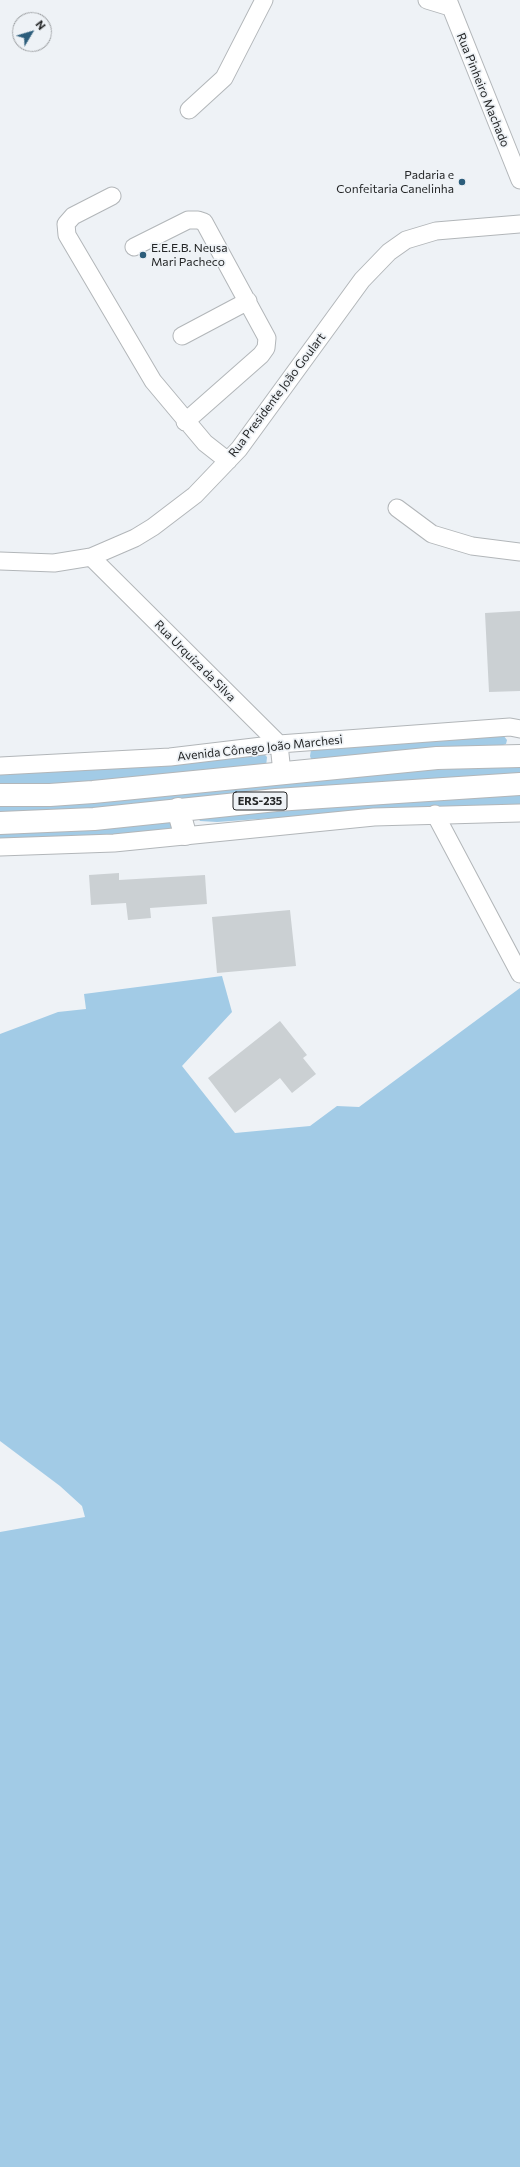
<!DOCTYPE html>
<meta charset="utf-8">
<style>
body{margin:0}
#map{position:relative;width:520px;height:2167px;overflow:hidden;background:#eef2f6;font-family:Commissioner,sans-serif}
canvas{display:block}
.north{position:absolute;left:12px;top:12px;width:40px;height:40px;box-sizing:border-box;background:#eef2f6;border:1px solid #9ea1a4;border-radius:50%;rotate:52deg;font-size:11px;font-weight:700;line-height:16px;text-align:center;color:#252728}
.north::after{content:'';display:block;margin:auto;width:14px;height:18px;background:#2c5d7b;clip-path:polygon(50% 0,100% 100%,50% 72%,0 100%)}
</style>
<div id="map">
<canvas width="520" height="2167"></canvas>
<div class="north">N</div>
</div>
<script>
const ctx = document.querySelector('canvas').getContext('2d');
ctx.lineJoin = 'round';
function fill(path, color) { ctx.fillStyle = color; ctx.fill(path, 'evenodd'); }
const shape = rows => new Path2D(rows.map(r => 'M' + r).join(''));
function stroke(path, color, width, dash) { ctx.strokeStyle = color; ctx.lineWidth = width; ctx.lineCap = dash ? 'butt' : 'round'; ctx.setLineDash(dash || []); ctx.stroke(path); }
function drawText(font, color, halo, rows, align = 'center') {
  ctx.font = font + ' Commissioner,sans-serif'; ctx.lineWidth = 3.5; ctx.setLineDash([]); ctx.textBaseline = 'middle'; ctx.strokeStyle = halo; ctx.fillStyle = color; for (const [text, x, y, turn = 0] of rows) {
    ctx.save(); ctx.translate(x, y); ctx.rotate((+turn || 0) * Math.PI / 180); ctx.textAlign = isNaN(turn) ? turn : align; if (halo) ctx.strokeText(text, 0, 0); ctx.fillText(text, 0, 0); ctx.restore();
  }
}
fill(shape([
 [503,735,507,740,506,744,500,746,317,760,311,759,310,756,311,750,316,749],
 [263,753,267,757,266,767,83,784,0,786,0,774,167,764],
 [520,766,520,776,0,818,0,802,312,775],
 [520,794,520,805,399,809,217,822,200,821,198,818,199,812],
 [169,815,174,829,117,835,0,840,0,827],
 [222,976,232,1012,182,1066,235,1133,310,1126,337,1106,359,1107,520,988,520,2167,0,2167,0,1532,85,1517,82,1506,60,1486,0,1441,0,1034,58,1012,86,1009,84,994]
]), '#a2cbe6');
fill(shape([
 [520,611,520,691,489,692,485,613],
 [119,873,119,880,205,875,207,904,150,908,151,918,128,920,126,903,91,905,89,875],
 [290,910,296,966,217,973,212,917],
 [280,1021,307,1055,303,1058,316,1074,292,1093,280,1078,235,1113,208,1078]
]), '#cbd0d3');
const minor = shape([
 [427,0,450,7],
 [448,0,520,180],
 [189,110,224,78,264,0],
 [112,196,73,216,66,224,67,235,153,381,205,443,228,461],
 [134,247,188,220,198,220,204,222,267,338,266,348,261,355,185,422],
 [182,336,248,301],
 [397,508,432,534,472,546,520,552],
 [91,557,279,744,282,773],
 [0,561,54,563,91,557,135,538,153,527,195,495,239,449,362,280,389,252,406,240,436,231,520,224],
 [0,766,170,757,279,744,510,727,520,729],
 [435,814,520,974],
 [0,847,114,843,374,817,520,813]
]);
const major = shape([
 [0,795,50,795,93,792,437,758,520,756],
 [178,809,185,834],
 [0,823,94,819,276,800,520,784]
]);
stroke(minor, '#b2b6b9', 19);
stroke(major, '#b2b6b9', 24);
stroke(minor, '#fff', 17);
stroke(major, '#fff', 22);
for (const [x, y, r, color] of [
 [462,182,4,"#2c5d7b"],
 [143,255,4,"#2c5d7b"]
]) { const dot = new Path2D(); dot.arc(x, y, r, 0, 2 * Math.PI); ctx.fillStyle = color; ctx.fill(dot); stroke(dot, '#eef2f6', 1.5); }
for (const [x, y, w] of [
 [260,801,54]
]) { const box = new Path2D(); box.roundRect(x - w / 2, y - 9, w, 18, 3); ctx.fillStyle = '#eef2f6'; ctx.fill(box); stroke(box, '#252728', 1); }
drawText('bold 11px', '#252728', null, [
 ["ERS-235",260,801]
]);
drawText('12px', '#252728', '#eef2f6', [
 ["Rua Pinheiro Machado",483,90,68],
 ["Rua Presidente João Goulart",277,395,-53],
 ["Rua Urquiza da Silva",195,661,45],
 ["Avenida Cônego João Marchesi",260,748,-6]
]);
drawText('12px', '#252728', '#eef2f6', [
 ["Padaria e",454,175],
 ["Confeitaria Canelinha",454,189],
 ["E.E.E.B. Neusa",151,248,"left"],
 ["Mari Pacheco",151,262,"left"]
], 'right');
</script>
